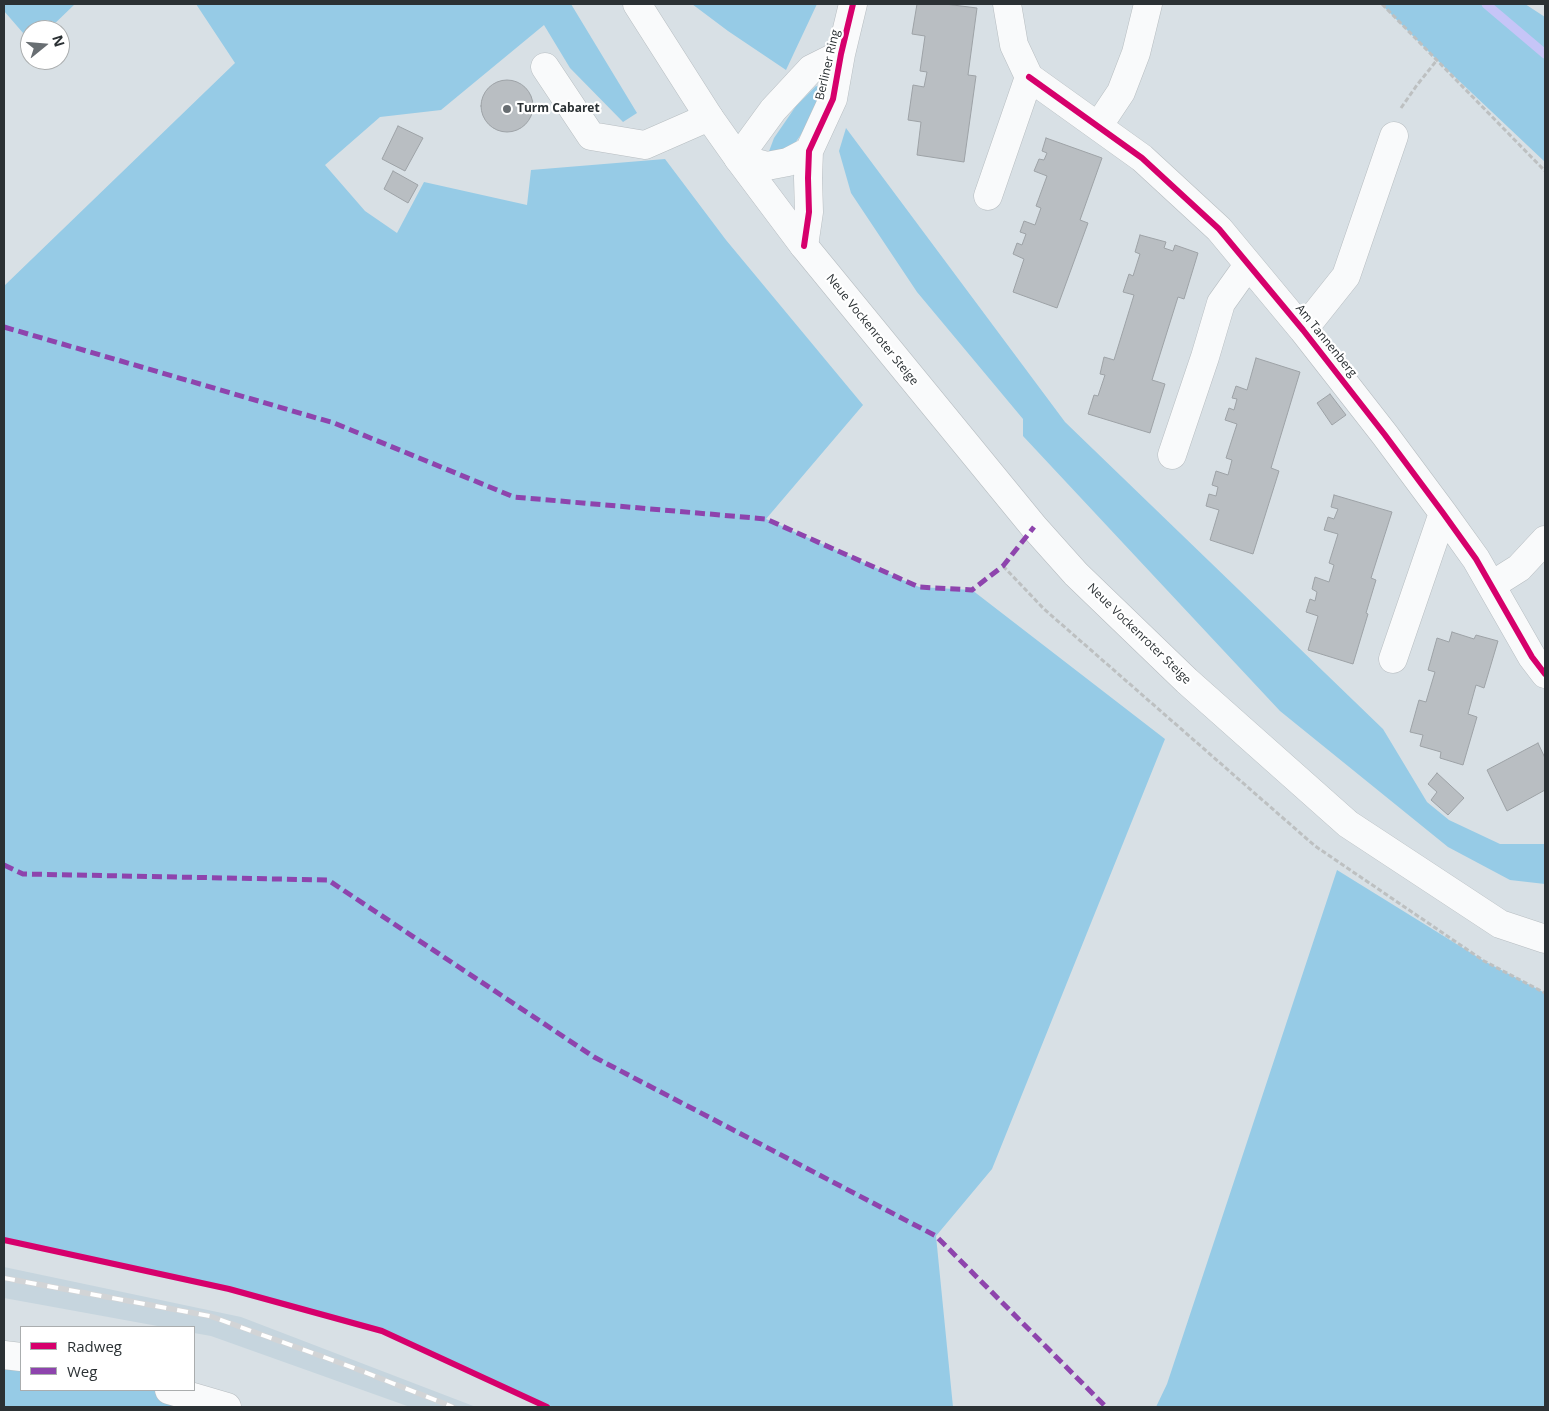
<!DOCTYPE html>
<style>
body{margin:0}
#map{position:relative;width:1549px;height:1411px;overflow:hidden;background:#d8e0e5;font-family:"Open Sans",sans-serif}
canvas{display:block}
.frame{position:absolute;inset:0;border:5px solid #2b3134;pointer-events:none}
.legend{position:absolute;left:20px;top:1326px;width:175px;height:65px;box-sizing:border-box;background:#fff;border:1px solid #aaadae;margin:0;padding:6px 9px;list-style:none;font-size:15px;color:#2b3134}
.legend li{display:flex;align-items:center;gap:10px;height:25px}
.legend b{width:25px;border:1px solid #aaadae}
.north{position:absolute;left:20px;top:20px;width:50px;height:50px;box-sizing:border-box;background:#fff;border:1px solid #aaadae;border-radius:50%;rotate:73deg;font-size:14px;font-weight:700;line-height:20px;text-align:center;color:#2b3134}
.north::after{content:'';display:block;margin:auto;width:18px;height:22px;background:#686e72;clip-path:polygon(50% 0,100% 100%,50% 72%,0 100%)}
</style>
<div id="map">
<canvas width="1549" height="1411"></canvas>
<div class="frame"></div>
<ul class="legend">
<li><b style="height:6px;background:#d6006c"></b>Radweg</li>
<li><b style="height:6px;background:#8e44ad"></b>Weg</li>
</ul>
<div class="north">N</div>
</div>
<script>
const ctx = document.querySelector('canvas').getContext('2d');
ctx.lineJoin = 'round';
function fill(path, color) { ctx.fillStyle = color; ctx.fill(path, 'evenodd'); }
const shape = rows => new Path2D(rows.map(r => 'M' + r).join(''));
function stroke(path, color, width, dash) { ctx.strokeStyle = color; ctx.lineWidth = width; ctx.lineCap = dash ? 'butt' : 'round'; ctx.setLineDash(dash || []); ctx.stroke(path); }
function drawText(font, color, halo, rows, align = 'center') {
  ctx.font = font + ' "Open Sans",sans-serif'; ctx.lineWidth = 4.5; ctx.setLineDash([]); ctx.textBaseline = 'middle'; ctx.strokeStyle = halo; ctx.fillStyle = color; for (const [text, x, y, turn = 0] of rows) {
    ctx.save(); ctx.translate(x, y); ctx.rotate((+turn || 0) * Math.PI / 180); ctx.textAlign = isNaN(turn) ? turn : align; if (halo) ctx.strokeText(text, 0, 0); ctx.fillText(text, 0, 0); ctx.restore();
  }
}
fill(shape([
 [4,1267,241,1317,476,1407,410,1407,211,1336,194,1333,194,1327,163,1327,4,1298]
]), '#c6d5de');
fill(shape([
 [4,4,75,4,48,30,30,30,30,41,4,11],
 [196,4,571,4,637,113,623,122,570,68,544,25,441,110,380,117,325,165,365,211,397,233,424,182,527,205,531,170,665,159,726,240,863,405,766,519,919,587,972,590,1165,739,992,1169,936,1236,953,1407,547,1407,382,1331,229,1289,4,1240,4,286,235,63],
 [692,4,817,4,786,70,728,31],
 [1381,4,1525,4,1545,17,1545,162,1437,60],
 [816,86,819,87,821,91,816,104,807,126,795,143,783,151,768,154,774,138,796,106],
 [846,128,1065,422,1383,729,1427,802,1449,820,1500,844,1545,844,1545,884,1510,880,1448,847,1280,711,1023,436,1023,419,917,292,851,193,839,151],
 [1337,870,1484,961,1545,993,1545,1407,1156,1407,1167,1384],
 [4,1355,21,1357,21,1390,169,1390,227,1407,4,1407]
]), '#96cbe6');
stroke(shape([
 [1486,4,1545,54]
]), '#c6c5f7', 9);
const building = shape([
 [917,4,945,4,977,8,968,75,976,76,964,162,917,155,921,122,908,120,913,85,924,87,927,72,920,71,925,36,912,34,917,4],
 '481 106a26 26 0 1 1 52 0a26 26 0 1 1-52 0Z',
 [398,126,423,138,405,171,382,159,398,126],
 [1046,138,1102,158,1080,220,1088,223,1057,308,1013,292,1024,259,1013,254,1017,243,1022,245,1026,234,1020,232,1024,221,1035,225,1041,208,1036,206,1047,176,1034,171,1039,159,1044,160,1047,153,1042,151,1046,138],
 [393,171,418,185,408,203,384,189,393,171],
 [1140,235,1166,242,1164,248,1173,251,1175,245,1198,253,1184,299,1178,297,1152,380,1165,384,1150,433,1088,414,1094,395,1098,396,1105,375,1100,374,1104,357,1114,360,1134,295,1123,292,1129,274,1133,276,1140,254,1135,252,1140,235],
 [1256,358,1300,372,1271,468,1279,471,1253,554,1210,540,1219,510,1206,506,1209,494,1216,496,1218,487,1212,485,1216,471,1228,475,1232,460,1226,458,1237,424,1225,420,1229,408,1234,410,1237,399,1232,398,1236,386,1247,390,1256,358],
 [1330,394,1346,415,1332,425,1317,403,1330,394],
 [1334,495,1392,512,1371,578,1376,580,1366,613,1368,614,1353,664,1308,650,1318,616,1306,612,1310,599,1315,601,1317,592,1312,589,1315,577,1329,582,1334,565,1329,563,1338,534,1324,530,1328,517,1334,519,1338,509,1331,507,1334,495],
 [1452,632,1474,639,1476,635,1498,641,1484,688,1476,685,1468,714,1477,717,1463,765,1440,758,1441,752,1420,746,1423,735,1410,732,1419,700,1426,702,1435,672,1428,670,1437,638,1449,642,1452,632],
 [1538,743,1545,758,1545,790,1507,811,1487,770,1538,743],
 [1437,773,1464,798,1448,815,1431,800,1437,792,1428,784,1437,773]
]);
fill(building, '#b9bec2');
stroke(building, '#9da2a6', 1);
const minor = shape([
 [545,67,591,136,645,145,709,117],
 [1029,77,1142,158,1219,229,1303,330,1385,435,1443,513,1476,559,1532,657,1545,674],
 [1099,125,1121,92,1136,53,1148,4],
 [809,151,788,162,767,166,738,158,773,110,811,69,841,54],
 [988,196,1029,77,1014,45,1007,4],
 [804,246,809,212,808,178,809,151,833,99,841,54,853,4],
 [1303,330,1346,276,1394,136],
 [1172,455,1205,357,1221,303,1248,265],
 [1492,585,1519,568,1545,540],
 [1393,659,1443,513],
 [4,1355,21,1357],
 [169,1390,227,1407]
]);
const major = shape([
 [637,4,709,117,738,158,804,246,1034,527,1076,574,1187,681,1348,824,1500,924,1545,939]
]);
stroke(minor, '#b7bdc1', 29);
stroke(major, '#b7bdc1', 29);
stroke(shape([
 [1382,4,1545,171],
 [1401,108,1417,85,1437,60],
 [1003,566,1044,609,1315,846,1484,961,1545,993]
]), '#bdc0c1', 3, [5, 2.5]);
stroke(minor, '#f9fafb', 28);
stroke(major, '#f9fafb', 28);
const rail = shape([
 [4,1278,210,1316,354,1368,453,1407]
]);
stroke(rail, '#d2d4d6', 5.5);
stroke(rail, '#fff', 4, [11]);
stroke(shape([
 [4,327,334,423,514,497,766,519,919,587,972,590,1003,566,1034,527],
 [4,865,23,874,328,880,594,1057,936,1236,1106,1407]
]), '#8e44ad', 5, [10, 5]);
stroke(shape([
 [1029,77,1142,158,1219,229,1303,330,1385,435,1443,513,1476,559,1532,657,1545,674],
 [804,246,809,212,808,178,809,151,833,99,841,54,853,4],
 [4,1240,229,1289,382,1331,547,1407]
]), '#d6006c', 6);
for (const [x, y, r, color] of [
 [507,109,5,"#686e72"]
]) { const dot = new Path2D(); dot.arc(x, y, r, 0, 2 * Math.PI); ctx.fillStyle = color; ctx.fill(dot); stroke(dot, '#fff', 2); }
drawText('12px', '#2b3134', '#fff', [
 ["Berliner Ring",828,65,-77],
 ["Neue Vockenroter Steige",872,330,51],
 ["Am Tannenberg",1326,341,51],
 ["Neue Vockenroter Steige",1139,634,44]
]);
drawText('bold 12px', '#2b3134', '#fff', [
 ["Turm Cabaret",517,109]
], 'left');
</script>
